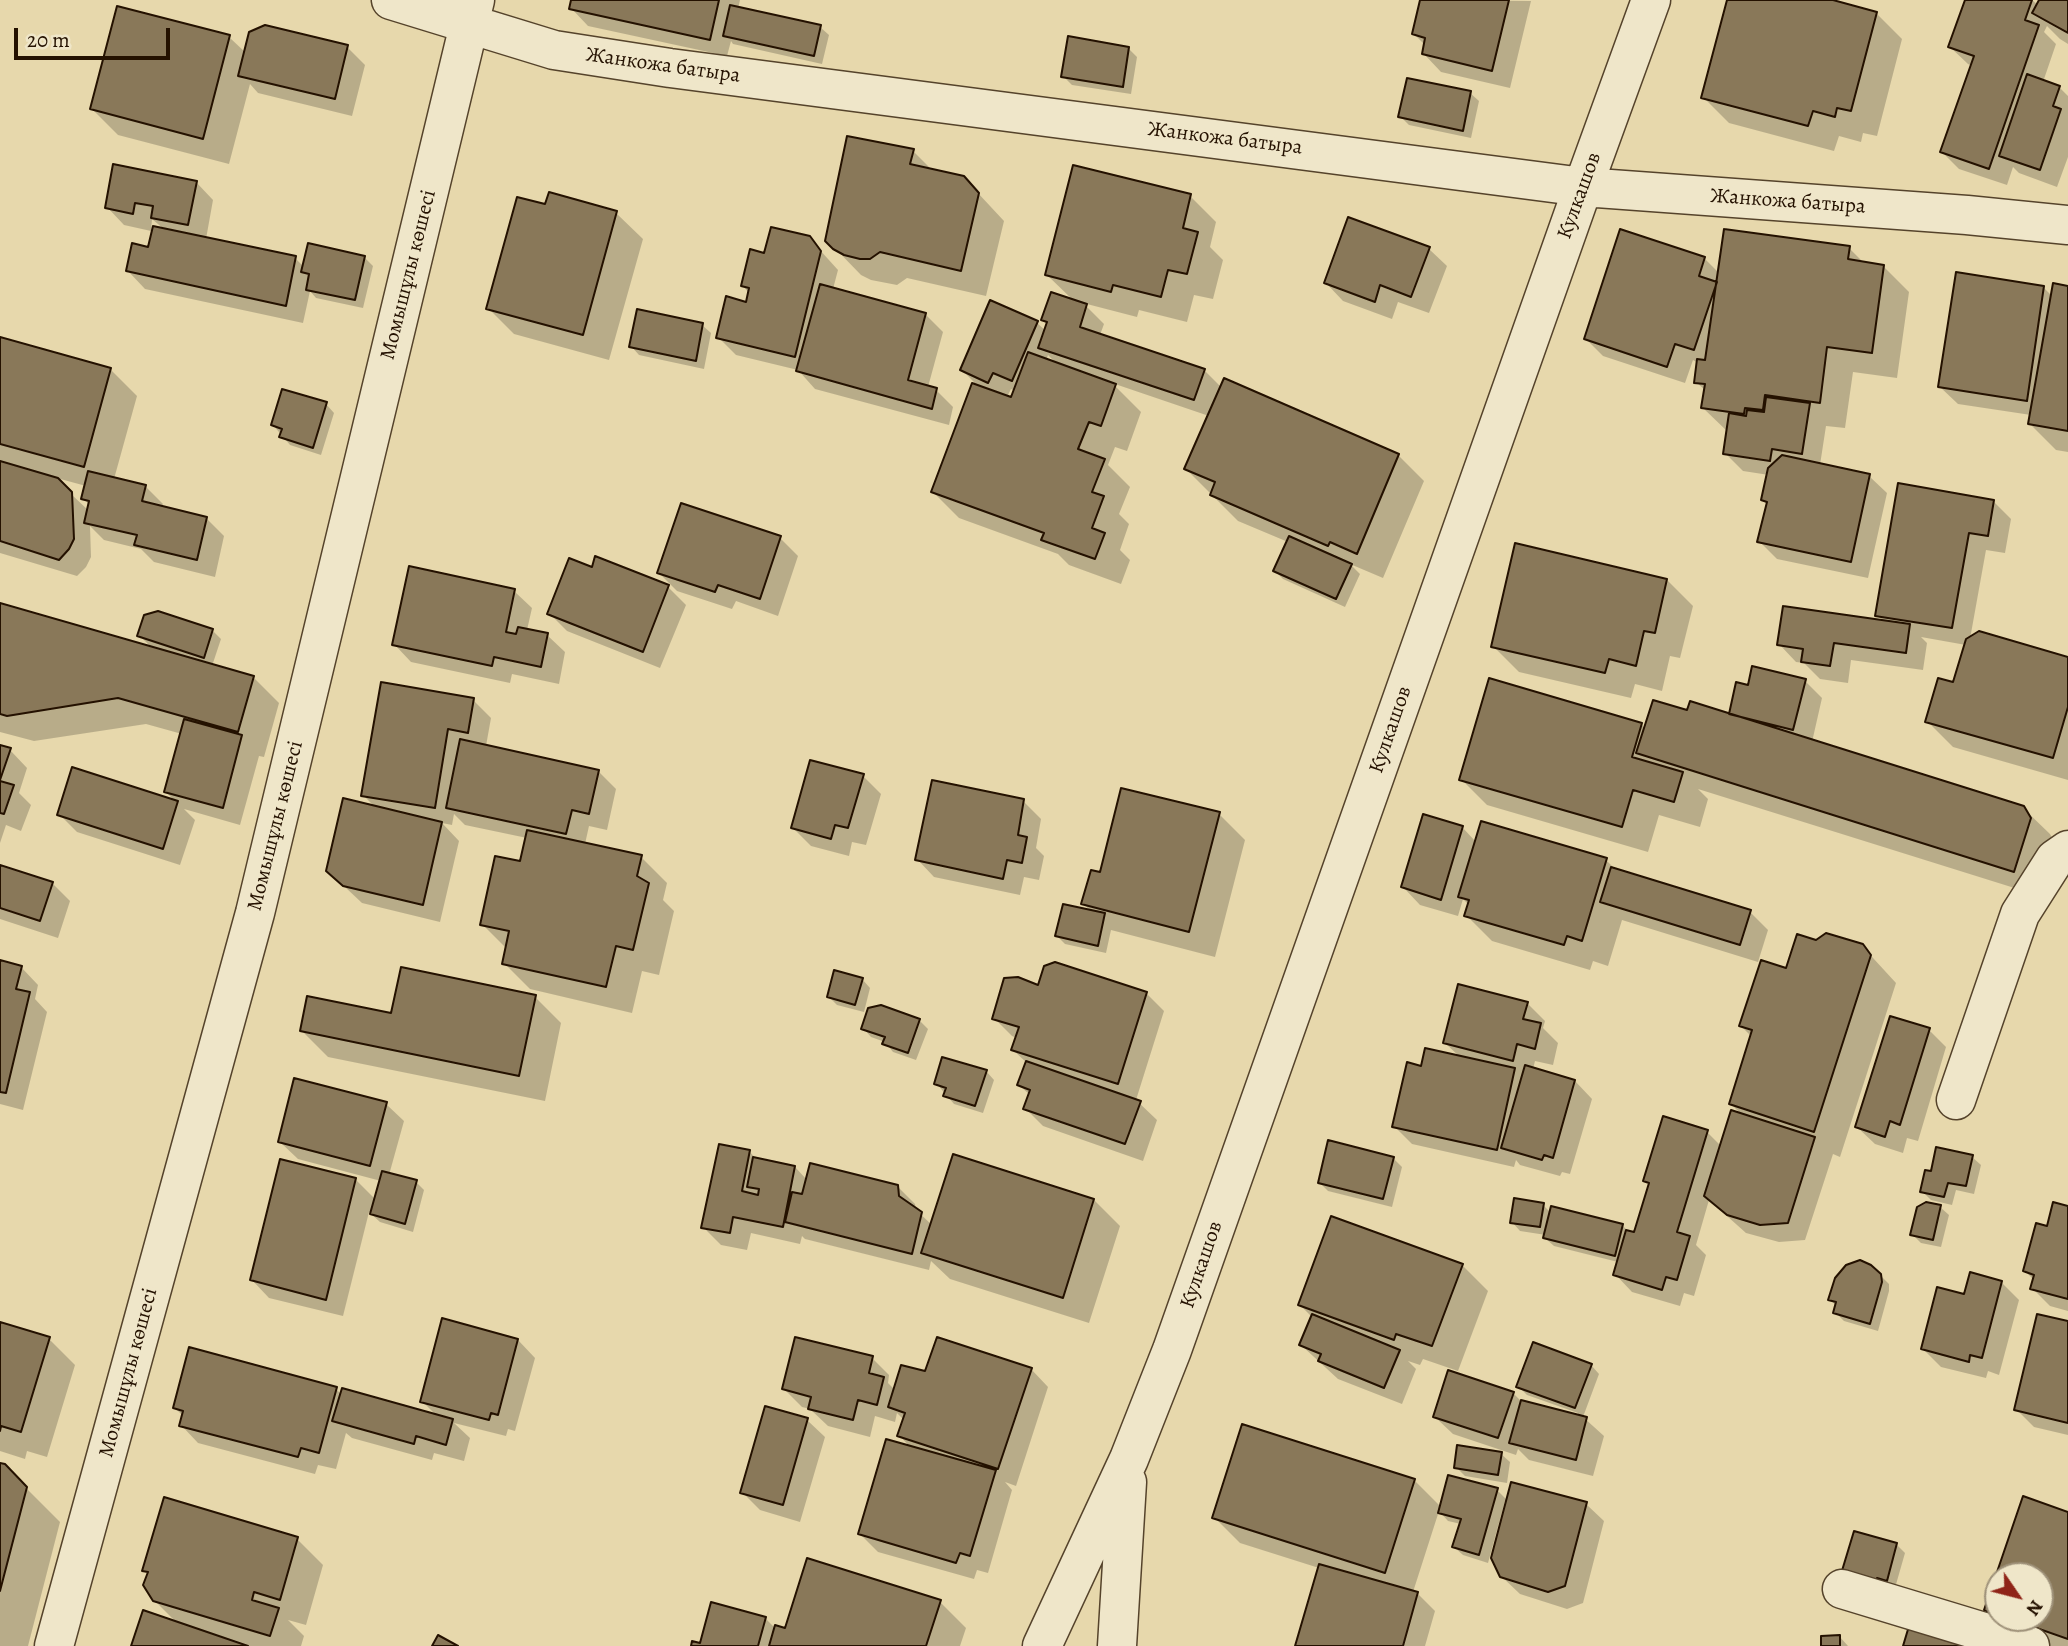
<!DOCTYPE html>
<meta charset="utf-8">
<style>
body{margin:0}
#map{position:relative;width:2068px;height:1646px;overflow:hidden;background:#e7d8ac;font-family:Alegreya,serif}
canvas{display:block}
.north{position:absolute;left:1984px;top:1562px;width:70px;height:70px;box-sizing:border-box;background:#efe6c9;border:2px solid #9e9179;border-radius:50%;rotate:125deg;font-size:19px;font-weight:700;line-height:28px;text-align:center;color:#241100}
.north::after{content:'';display:block;margin:auto;width:24px;height:32px;background:#8f2418;clip-path:polygon(50% 0,100% 100%,50% 72%,0 100%)}
.scale{position:absolute;left:14px;top:28px;width:156px;height:32px;box-sizing:border-box;border:4px solid #241100;border-top:0;padding-left:9px;font-size:21px;line-height:24px;white-space:nowrap;color:#241100;-webkit-text-stroke:5px #efe6c9;paint-order:stroke}
</style>
<div id="map">
<canvas width="2068" height="1646"></canvas>
<div class="north">N</div>
<div class="scale">20 m</div>
</div>
<script>
const ctx = document.querySelector('canvas').getContext('2d');
ctx.lineJoin = 'round';
function fill(path, color) { ctx.fillStyle = color; ctx.fill(path, 'evenodd'); }
const shape = rows => new Path2D(rows.map(r => 'M' + r).join(''));
function stroke(path, color, width, dash) { ctx.strokeStyle = color; ctx.lineWidth = width; ctx.lineCap = dash ? 'butt' : 'round'; ctx.setLineDash(dash || []); ctx.stroke(path); }
function drawText(font, color, halo, rows, align = 'center') {
  ctx.font = font + ' Alegreya,serif'; ctx.lineWidth = 7; ctx.setLineDash([]); ctx.textBaseline = 'middle'; ctx.strokeStyle = halo; ctx.fillStyle = color; for (const [text, x, y, turn = 0] of rows) {
    ctx.save(); ctx.translate(x, y); ctx.rotate((+turn || 0) * Math.PI / 180); ctx.textAlign = isNaN(turn) ? turn : align; if (halo) ctx.strokeText(text, 0, 0); ctx.fillText(text, 0, 0); ctx.restore();
  }
}
fill(shape([
 [572,0,740,0,738,9,820,27,829,35,822,64,733,44,731,41,727,56,588,26,571,8],
 [1422,0,1531,1,1510,88,1441,72,1424,54,1425,45,1414,34],
 [1729,0,1826,0,1876,13,1902,39,1877,136,1863,133,1861,142,1839,136,1834,151,1729,123,1703,97],
 [1967,0,2032,0,2038,5,2040,0,2068,0,2068,44,2060,39,2047,26,2044,32,2056,44,2043,82,2059,87,2068,96,2068,157,2057,187,2019,173,2013,167,2007,185,1959,169,1942,152,1972,66,1968,64,1950,47],
 [229,37,246,53,347,47,365,65,352,116,258,93,250,84,229,164,118,135,92,109],
 [1128,48,1137,57,1131,94,1072,85,1063,76],
 [1470,93,1479,101,1471,138,1409,125,1400,116],
 [913,151,933,171,963,177,1004,221,986,296,907,278,897,285,871,280,861,275,827,240],
 [196,182,213,200,206,239,295,258,304,267,364,257,373,266,363,308,316,298,310,291,303,323,145,289,128,271,165,230,152,219,151,231,124,225,107,207],
 [1190,196,1216,222,1210,247,1223,260,1213,299,1194,295,1187,322,1139,310,1137,317,1083,303,1104,324,1100,335,1204,370,1222,388,1398,455,1424,481,1383,578,1350,564,1360,574,1345,607,1283,579,1275,571,1288,542,1238,521,1186,469,1209,416,1112,383,1141,412,1127,451,1115,447,1108,465,1130,487,1119,514,1129,524,1120,550,1130,560,1121,584,1069,565,1058,554,959,518,933,492,974,382,962,370,1037,323,1046,331,1048,324,1043,319,1075,302,1047,275],
 [1048,355,1058,365,1046,361],
 [1011,389,1015,391,1013,399,1007,397],
 [616,213,643,239,609,360,514,334,488,308],
 [809,238,838,270,833,289,925,314,943,332,928,387,936,390,953,407,949,425,815,389,798,370,736,355,718,337,747,304,749,293,743,286,765,255],
 [1849,248,1864,263,1883,266,1909,292,1897,378,1853,372,1845,428,1826,426,1820,465,1869,476,1887,493,1868,578,1777,559,1759,541,1768,504,1763,500,1769,475,1743,471,1725,453,1728,432,1703,408,1706,391,1696,382,1698,363,1693,360,1685,383,1603,356,1586,339,1704,258,1719,273],
 [1429,249,1447,266,1429,313,1398,302,1392,319,1343,301,1326,283],
 [2043,287,2053,297,2068,288,2068,452,2056,450,2030,424,2031,415,1958,404,1940,387],
 [702,325,711,333,704,369,639,355,631,346],
 [0,339,111,370,137,396,114,479,145,486,163,504,162,508,207,519,224,536,215,577,154,562,141,549,104,540,90,526,91,557,86,567,77,576,0,553],
 [53,477,86,486,83,498,90,505,89,511],
 [326,404,334,413,321,455,290,445,273,425],
 [1993,501,2011,519,2005,553,1986,550,1970,639,2068,659,2068,780,1953,747,1927,721,1954,685,1966,645,1921,637,1927,643,1923,670,1851,660,1848,683,1820,679,1804,663,1796,662,1779,644,1884,622,1877,615],
 [780,538,798,556,778,616,736,601,732,609,677,591,659,573],
 [593,569,668,587,686,605,660,668,567,631,549,613],
 [1667,580,1693,606,1680,658,1670,656,1662,691,1635,684,1631,698,1519,672,1493,646],
 [514,591,532,608,527,630,547,635,565,652,559,684,512,674,510,683,411,662,394,644],
 [0,605,152,648,139,635,212,630,221,639,212,666,253,677,279,703,264,757,259,756,240,825,184,809,195,820,180,865,77,832,59,814,177,803,166,792,182,734,146,724,34,741,0,732],
 [1805,681,1822,698,1812,742,2023,808,2050,834,2056,845,2040,896,1698,789,1708,799,1700,827,1659,815,1648,852,1487,805,1461,779,1641,724,1646,729,1688,713,1735,717,1749,687],
 [473,700,491,718,486,746,598,771,616,789,607,830,589,826,585,844,641,857,667,883,663,900,674,911,659,975,642,971,632,1013,530,989,504,963,507,949,482,924,521,863,527,838,465,825,454,814,452,825,442,823,459,841,440,922,362,903,328,871,375,807,363,795],
 [0,746,10,750,27,768,19,793,31,805,21,831,6,825,0,843],
 [863,776,881,794,866,845,852,842,849,856,811,846,793,828],
 [1023,801,1041,819,1036,848,1044,856,1039,880,1024,877,1020,895,934,877,917,859],
 [1219,814,1245,840,1215,957,1111,930,1106,953,1065,944,1057,936,1092,912,1083,904,1101,874],
 [1462,827,1476,842,1606,860,1617,871,1750,912,1768,930,1758,962,1622,920,1608,966,1593,961,1590,970,1492,941,1466,915,1469,905,1463,899,1458,916,1420,905,1403,887],
 [0,867,52,883,70,901,58,938,0,919],
 [1816,941,1862,946,1896,983,1840,1157,1833,1154,1805,1240,1779,1242,1746,1233,1709,1200,1696,1245,1706,1255,1694,1296,1684,1293,1680,1306,1632,1292,1615,1274,1618,1262,1554,1246,1545,1238,1546,1235,1520,1231,1512,1222,1543,1205,1551,1213,1622,1225,1630,1233,1635,1234,1650,1185,1645,1181,1707,1132,1721,1146,1742,1115,1731,1104,1752,1037,1741,1026,1787,970],
 [0,962,21,967,38,985,35,999,47,1012,23,1110,0,1104],
 [1055,964,1147,994,1164,1011,1136,1100,1157,1120,1143,1161,1043,1126,1025,1108,1030,1095,1019,1085,1027,1063,1013,1050,1017,1038,1012,1036,994,1018,1039,987],
 [862,979,870,988,864,1012,837,1005,829,997],
 [535,997,561,1023,545,1101,328,1057,302,1031,393,1015],
 [1527,1003,1545,1021,1543,1028,1558,1043,1553,1065,1535,1061,1533,1069,1575,1081,1592,1099,1570,1174,1562,1172,1560,1176,1520,1165,1516,1160,1514,1167,1412,1144,1394,1126,1423,1068,1460,1057,1445,1043],
 [919,1020,928,1029,916,1060,893,1052,885,1042,871,1037,863,1028],
 [1929,1030,1946,1047,1918,1141,1907,1138,1903,1153,1875,1144,1857,1127],
 [986,1071,994,1080,983,1113,954,1104,936,1083],
 [386,1104,404,1121,389,1175,416,1182,424,1190,413,1232,380,1222,369,1212,343,1316,269,1298,252,1280,355,1179,376,1200,381,1181,298,1159,280,1142],
 [749,1151,757,1160,795,1167,807,1180,897,1186,915,1204,916,1210,932,1225,1094,1200,1120,1226,1089,1323,950,1279,931,1261,929,1270,805,1239,802,1236,800,1244,751,1233,747,1250,721,1245,703,1227],
 [1972,1157,1981,1165,1974,1194,1956,1190,1952,1205,1931,1200,1922,1191,1932,1173],
 [1393,1158,1402,1167,1392,1207,1328,1191,1320,1183],
 [1940,1207,1949,1215,1941,1247,1921,1243,1912,1234],
 [2068,1207,2068,1311,2050,1306,2032,1288,2034,1280,2025,1271,2048,1228],
 [1462,1265,1488,1291,1458,1371,1423,1359,1420,1365,1408,1361,1416,1369,1402,1404,1338,1379,1301,1345,1313,1318,1300,1305],
 [1880,1275,1889,1284,1889,1291,1878,1331,1844,1321,1835,1312,1837,1307,1830,1299],
 [2001,1282,2019,1300,1999,1375,1988,1371,1986,1378,1941,1367,1923,1349,1965,1297],
 [2068,1323,2068,1435,2034,1427,2016,1409],
 [0,1324,49,1339,75,1365,47,1457,27,1451,25,1459,0,1451],
 [518,1340,535,1358,515,1431,508,1429,506,1436,454,1423,470,1438,464,1461,434,1453,432,1460,352,1438,346,1433,336,1469,318,1465,315,1474,198,1443,181,1425,183,1416,175,1408,336,1389,342,1395,437,1416,422,1401],
 [872,1358,889,1375,888,1383,895,1390,926,1374,1031,1369,1048,1387,1016,1486,1005,1482,1012,1490,988,1573,977,1570,974,1579,878,1552,860,1534,911,1448,899,1435,904,1420,897,1413,895,1422,875,1416,870,1437,828,1426,810,1409,802,1407,784,1389],
 [1591,1365,1599,1374,1583,1417,1604,1436,1593,1476,1529,1460,1518,1449,1516,1455,1453,1434,1435,1417,1513,1393,1522,1402,1577,1416,1578,1413,1527,1395,1518,1386],
 [807,1420,825,1437,800,1522,760,1510,742,1492],
 [1501,1454,1510,1462,1507,1483,1465,1476,1456,1467],
 [0,1465,4,1466,60,1522,28,1646,0,1646],
 [1414,1480,1441,1507,1497,1490,1508,1501,1586,1504,1604,1521,1583,1603,1567,1609,1520,1594,1501,1576,1508,1502,1505,1501,1488,1563,1463,1555,1454,1547,1461,1524,1448,1521,1439,1511,1413,1592,1417,1593,1435,1611,1425,1646,1297,1646,1319,1568,1240,1543,1214,1517],
 [2024,1498,2068,1513,2068,1646,2043,1646,2013,1635,1986,1609],
 [1998,1576,2040,1576,2040,1618,1998,1618],
 [297,1539,323,1565,306,1625,288,1620,304,1636,301,1646,133,1646,178,1624,154,1600,149,1575,144,1570],
 [1897,1545,1905,1553,1895,1588,1852,1582],
 [940,1602,966,1628,960,1646,693,1646,701,1645,765,1618,776,1629,786,1630],
 [1839,1636,1848,1646,1823,1646]
]), '#0003');
const building = shape([
 [571,0,719,0,710,40,569,9,571,0],
 [1420,0,1509,0,1492,71,1422,54,1425,38,1412,34,1420,0],
 [1727,0,1833,0,1877,12,1851,111,1837,108,1835,117,1813,111,1808,126,1701,98,1727,0],
 [1965,0,2032,0,2025,20,2039,25,1989,169,1940,152,1974,56,1948,47,1965,0],
 [2039,0,2068,0,2068,33,2032,13,2039,0],
 [730,5,821,25,814,56,723,36,730,5],
 [117,6,230,35,203,139,90,109,117,6],
 [265,25,348,45,335,99,238,76,249,32,265,25],
 [1068,36,1129,47,1123,87,1061,77,1068,36],
 [2027,74,2060,86,2053,106,2061,109,2040,170,1999,156,2027,74],
 [1407,78,1471,91,1463,131,1398,117,1407,78],
 [847,136,914,149,910,164,964,176,979,193,961,271,880,252,870,259,860,259,844,255,833,249,825,241,847,136],
 [113,164,197,181,188,225,151,218,153,206,135,203,133,214,105,208,113,164],
 [1073,165,1191,194,1183,228,1198,232,1187,274,1168,270,1161,297,1113,285,1111,292,1045,275,1073,165],
 [549,192,617,211,583,335,486,309,517,197,545,204,549,192],
 [1348,217,1430,247,1411,297,1380,285,1375,302,1324,283,1348,217],
 [153,226,296,256,286,306,126,271,132,243,148,247,153,226],
 [771,227,810,236,821,251,795,357,716,338,726,296,746,302,749,288,741,286,750,249,764,253,771,227],
 [1620,229,1705,257,1699,276,1717,282,1694,350,1675,344,1667,367,1584,339,1620,229],
 [1724,229,1850,246,1848,259,1884,265,1872,353,1827,347,1820,403,1765,395,1763,410,1745,408,1744,414,1701,408,1705,384,1694,383,1697,359,1705,360,1724,229],
 [308,243,365,256,355,300,306,290,309,274,301,272,308,243],
 [1956,272,2044,286,2027,401,1938,387,1956,272],
 [2053,283,2068,286,2068,431,2028,424,2053,283],
 [820,284,926,313,908,380,937,388,932,409,796,371,820,284],
 [1051,292,1087,304,1080,327,1205,369,1194,400,1038,348,1047,322,1041,320,1051,292],
 [990,300,1038,321,1012,381,993,373,988,383,960,370,990,300],
 [637,309,703,323,696,361,629,347,637,309],
 [0,337,111,368,84,467,0,444,0,337],
 [1028,352,1116,384,1101,426,1089,422,1078,449,1105,459,1092,492,1104,496,1092,528,1105,533,1095,559,1041,540,1044,533,931,492,972,383,1011,397,1028,352],
 [1224,378,1399,454,1357,554,1330,542,1328,546,1210,495,1215,482,1184,469,1224,378],
 [282,389,327,402,313,448,279,437,282,429,271,425,282,389],
 [1766,397,1810,403,1802,454,1772,449,1770,461,1723,454,1729,413,1746,416,1747,410,1764,412,1766,397],
 [1782,455,1870,474,1851,562,1757,542,1767,502,1761,500,1768,468,1782,455],
 [0,461,58,478,72,492,74,539,69,549,59,560,0,541,0,461],
 [88,471,146,485,142,501,207,517,197,560,134,545,137,535,84,523,89,501,81,499,88,471],
 [1898,483,1994,500,1988,536,1969,533,1952,628,1875,616,1898,483],
 [681,503,781,536,760,599,718,585,715,592,657,573,681,503],
 [1289,536,1352,564,1336,599,1273,571,1289,536],
 [1515,543,1667,579,1655,633,1644,631,1636,666,1609,659,1605,673,1491,647,1515,543],
 [595,556,669,585,643,652,547,614,569,558,592,567,595,556],
 [409,566,515,589,506,632,516,634,518,627,548,633,541,667,494,657,492,666,392,645,409,566],
 [0,603,254,676,238,732,118,698,7,716,0,714,0,603],
 [1783,606,1910,624,1906,653,1834,643,1830,666,1801,662,1803,649,1777,645,1783,606],
 [158,611,213,629,204,658,137,636,144,615,158,611],
 [1979,631,2068,657,2068,707,2053,758,1925,722,1938,678,1953,682,1966,639,1979,631],
 [1752,666,1806,679,1793,730,1729,714,1736,682,1748,685,1752,666],
 [1489,678,1642,723,1632,757,1683,772,1674,802,1633,790,1622,827,1459,780,1489,678],
 [381,682,474,698,468,733,448,729,435,808,361,796,381,682],
 [1653,700,1687,710,1690,701,2024,806,2031,818,2014,872,1636,753,1653,700],
 [184,719,242,735,223,808,164,792,184,719],
 [460,739,599,770,589,814,572,810,566,834,446,808,460,739],
 [0,745,11,748,0,780,0,745],
 [810,760,864,774,848,828,835,825,831,839,791,828,810,760],
 [72,767,178,801,163,849,57,815,72,767],
 [932,780,1024,799,1018,835,1027,837,1022,863,1007,860,1003,879,915,860,932,780],
 [0,781,14,785,4,814,0,813,0,781],
 [1121,788,1220,812,1189,932,1081,904,1091,870,1100,872,1121,788],
 [343,798,442,822,423,905,343,886,326,871,343,798],
 [1423,814,1463,826,1441,900,1401,887,1423,814],
 [1481,821,1607,858,1582,941,1567,936,1564,945,1464,916,1469,900,1458,897,1481,821],
 [527,830,642,855,637,876,649,883,633,950,616,946,606,987,502,964,509,931,480,925,495,856,520,861,527,830],
 [0,865,53,882,40,921,0,908,0,865],
 [1611,867,1751,910,1740,945,1600,902,1611,867],
 [1063,904,1105,913,1098,946,1055,936,1063,904],
 [1826,933,1863,944,1871,955,1814,1132,1729,1104,1752,1030,1739,1026,1761,960,1786,968,1797,934,1816,940,1826,933],
 [0,960,22,966,16,989,30,992,6,1093,0,1092,0,960],
 [1055,962,1147,992,1118,1084,1011,1050,1019,1027,992,1019,1004,978,1018,977,1038,985,1044,966,1055,962],
 [401,967,536,995,519,1076,300,1031,307,996,391,1013,401,967],
 [834,970,863,978,855,1005,827,997,834,970],
 [1458,984,1528,1002,1523,1019,1541,1023,1535,1049,1517,1044,1513,1061,1443,1043,1458,984],
 [881,1005,920,1019,908,1053,882,1044,885,1037,861,1029,868,1008,881,1005],
 [1890,1016,1930,1028,1900,1125,1890,1121,1885,1137,1855,1127,1890,1016],
 [1425,1048,1515,1068,1497,1150,1392,1127,1407,1062,1421,1066,1425,1048],
 [942,1057,987,1070,975,1106,943,1096,946,1088,934,1084,942,1057],
 [1026,1061,1141,1101,1125,1144,1023,1109,1030,1090,1017,1085,1026,1061],
 [1525,1065,1575,1080,1553,1158,1544,1155,1542,1160,1501,1148,1525,1065],
 [294,1078,387,1102,370,1166,278,1142,294,1078],
 [1731,1110,1815,1137,1788,1223,1760,1225,1727,1215,1704,1196,1731,1110],
 [1663,1116,1708,1130,1677,1232,1690,1236,1677,1280,1666,1277,1662,1290,1613,1275,1626,1230,1634,1232,1649,1183,1643,1181,1663,1116],
 [1328,1140,1394,1157,1383,1199,1318,1183,1328,1140],
 [719,1144,750,1150,742,1191,758,1195,759,1189,747,1187,753,1157,795,1166,783,1227,733,1217,730,1233,701,1228,719,1144],
 [1936,1147,1973,1155,1966,1186,1948,1183,1944,1197,1920,1192,1925,1170,1931,1171,1936,1147],
 [953,1154,1094,1199,1063,1298,921,1253,953,1154],
 [280,1159,356,1178,326,1300,250,1280,280,1159],
 [810,1163,898,1185,899,1196,922,1212,912,1254,785,1222,792,1192,802,1194,810,1163],
 [382,1171,417,1180,405,1224,370,1214,382,1171],
 [1514,1198,1544,1203,1540,1227,1510,1223,1514,1198],
 [1926,1202,1941,1205,1933,1240,1910,1235,1917,1207,1926,1202],
 [2053,1202,2068,1206,2068,1299,2030,1289,2034,1275,2023,1271,2036,1223,2047,1226,2053,1202],
 [1551,1206,1623,1224,1615,1256,1543,1238,1551,1206],
 [1331,1216,1463,1264,1432,1346,1396,1334,1394,1340,1298,1305,1331,1216],
 [1860,1260,1871,1265,1881,1274,1882,1282,1870,1324,1833,1313,1836,1302,1828,1300,1835,1278,1846,1265,1860,1260],
 [1970,1272,2002,1281,1982,1358,1970,1355,1969,1362,1921,1349,1937,1287,1964,1294,1970,1272],
 [1312,1314,1400,1350,1384,1388,1318,1361,1321,1354,1299,1345,1312,1314],
 [2037,1314,2068,1321,2068,1423,2014,1410,2037,1314],
 [442,1318,518,1339,498,1415,491,1413,489,1420,420,1402,442,1318],
 [0,1322,50,1337,21,1432,1,1426,0,1431,0,1322],
 [795,1337,873,1356,869,1373,884,1377,877,1405,858,1400,853,1420,808,1409,811,1397,782,1389,795,1337],
 [937,1337,1032,1368,998,1469,897,1436,905,1413,888,1407,901,1365,925,1371,937,1337],
 [1533,1342,1592,1364,1575,1408,1516,1387,1533,1342],
 [189,1347,337,1387,319,1453,301,1448,298,1457,179,1426,183,1411,173,1408,189,1347],
 [1448,1370,1514,1392,1498,1438,1433,1417,1448,1370],
 [342,1388,453,1419,446,1445,416,1436,414,1444,332,1421,342,1388],
 [1521,1400,1587,1417,1576,1460,1509,1443,1521,1400],
 [765,1406,808,1418,783,1505,740,1493,765,1406],
 [1242,1424,1415,1479,1385,1573,1212,1518,1242,1424],
 [886,1439,996,1470,970,1556,960,1553,956,1563,858,1534,886,1439],
 [1457,1445,1502,1452,1498,1475,1454,1468,1457,1445],
 [0,1463,5,1464,27,1487,0,1591,0,1463],
 [1448,1475,1498,1488,1479,1555,1452,1547,1461,1519,1438,1513,1448,1475],
 [1511,1482,1587,1502,1565,1586,1548,1592,1500,1577,1491,1558,1511,1482],
 [2023,1496,2068,1512,2068,1639,2008,1618,2040,1618,2040,1576,1998,1576,1998,1615,1984,1610,2023,1496],
 [164,1497,298,1537,280,1600,254,1592,252,1600,279,1608,270,1636,153,1601,143,1585,148,1572,142,1571,164,1497],
 [1854,1531,1897,1543,1887,1581,1877,1578,1875,1584,1841,1574,1854,1531],
 [807,1558,941,1600,926,1646,769,1646,775,1625,785,1628,807,1558],
 [1319,1564,1418,1592,1403,1646,1295,1646,1319,1564],
 [711,1602,766,1617,758,1646,691,1646,692,1641,700,1643,711,1602],
 [143,1610,248,1646,131,1646,143,1610],
 [1909,1626,1980,1646,1903,1646,1909,1626],
 [438,1635,458,1646,432,1646,438,1635],
 [1840,1635,1840,1646,1821,1646,1821,1636,1840,1635]
]);
fill(building, '#897859');
stroke(building, '#241100', 2);
const minor = shape([
 [391,0,554,50,670,68,1583,187,1967,215,2068,225],
 [1956,1100,2020,914,2055,859,2068,850],
 [1842,1589,2030,1646],
 [54,1646,255,913,475,0],
 [1042,1646,1129,1459,1172,1350,1583,187,1651,0],
 [1117,1646,1127,1482]
]);
stroke(minor, '#55432b', 41);
stroke(minor, '#efe6c9', 38);
drawText('21px', '#241100', '#efe6c9', [
 ["Жанкожа батыра",663,66,8],
 ["Жанкожа батыра",1225,139,7],
 ["Кулкашов",1580,196,-70],
 ["Жанкожа батыра",1788,202,4],
 ["Момышұлы көшесі",409,275,-76],
 ["Кулкашов",1391,730,-71],
 ["Момышұлы көшесі",276,826,-76],
 ["Кулкашов",1202,1265,-71],
 ["Момышұлы көшесі",129,1373,-75]
]);
</script>
